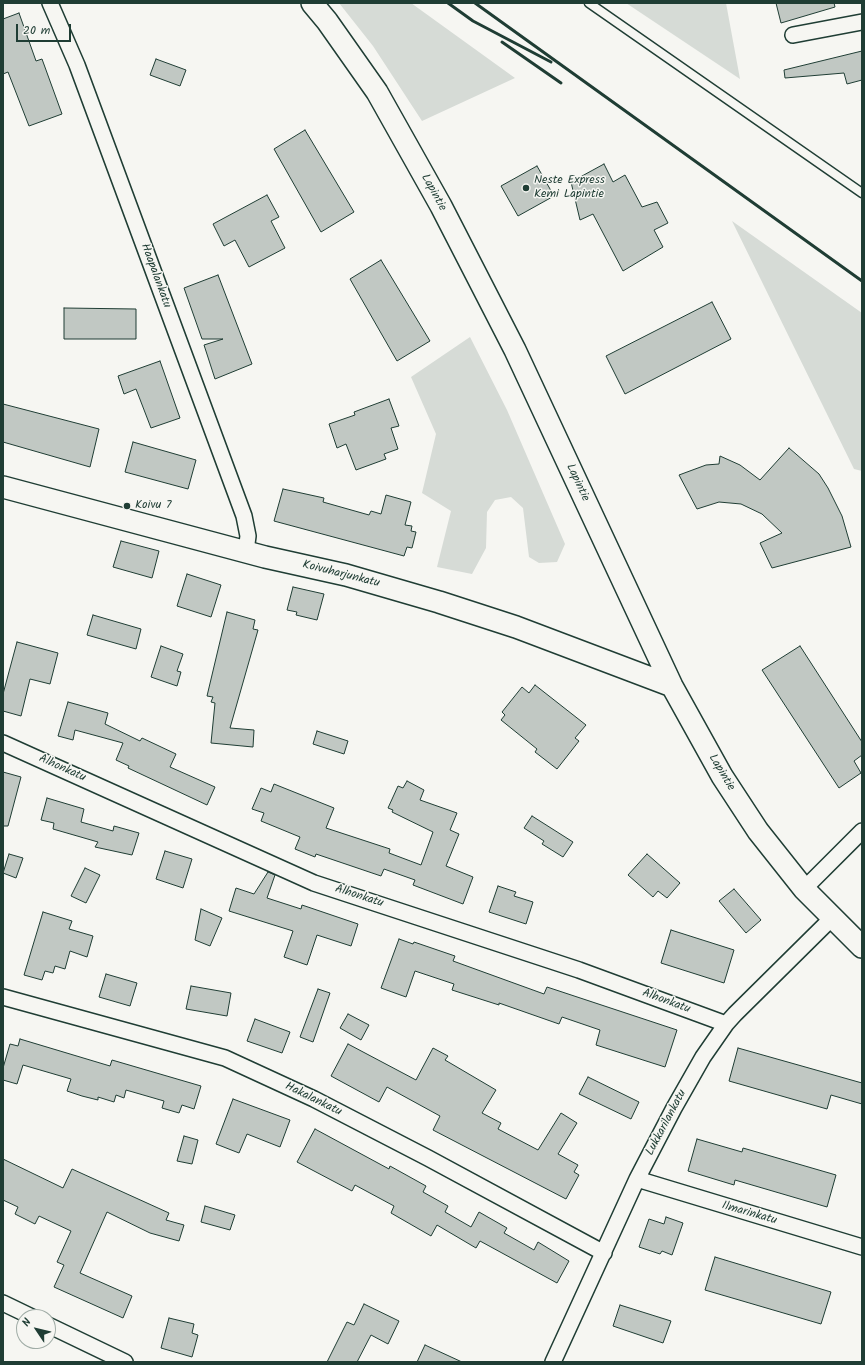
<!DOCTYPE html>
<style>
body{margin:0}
#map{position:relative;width:865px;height:1365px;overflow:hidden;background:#f6f6f2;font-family:Kalam,sans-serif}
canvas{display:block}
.frame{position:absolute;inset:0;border:4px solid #1f3d34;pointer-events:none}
.north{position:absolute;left:16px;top:1309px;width:40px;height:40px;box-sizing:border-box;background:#f6f6f2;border:1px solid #a0aca6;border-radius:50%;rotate:305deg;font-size:11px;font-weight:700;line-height:16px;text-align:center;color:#1f3d34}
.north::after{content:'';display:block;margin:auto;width:14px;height:18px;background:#1f3d34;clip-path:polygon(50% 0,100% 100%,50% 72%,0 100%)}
.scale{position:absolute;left:16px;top:24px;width:55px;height:18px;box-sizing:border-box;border:2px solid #1f3d34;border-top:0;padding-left:5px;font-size:12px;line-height:14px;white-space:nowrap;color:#1f3d34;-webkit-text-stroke:3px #f6f6f2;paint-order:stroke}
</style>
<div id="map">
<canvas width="865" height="1365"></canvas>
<div class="frame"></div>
<div class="north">N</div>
<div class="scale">20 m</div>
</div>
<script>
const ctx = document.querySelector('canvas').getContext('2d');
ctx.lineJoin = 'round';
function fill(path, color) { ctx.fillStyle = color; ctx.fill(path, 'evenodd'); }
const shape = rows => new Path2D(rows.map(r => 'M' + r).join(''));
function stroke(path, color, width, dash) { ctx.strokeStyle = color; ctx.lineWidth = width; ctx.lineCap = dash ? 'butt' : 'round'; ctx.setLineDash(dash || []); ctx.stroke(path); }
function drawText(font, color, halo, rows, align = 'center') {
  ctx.font = font + ' Kalam,sans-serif'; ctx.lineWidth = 3; ctx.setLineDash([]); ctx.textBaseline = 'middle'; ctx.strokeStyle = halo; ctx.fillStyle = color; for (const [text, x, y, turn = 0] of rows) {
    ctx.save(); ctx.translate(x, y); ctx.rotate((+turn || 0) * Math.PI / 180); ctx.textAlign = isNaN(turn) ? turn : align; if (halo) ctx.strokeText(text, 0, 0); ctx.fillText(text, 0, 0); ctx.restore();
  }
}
fill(shape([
 [339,3,411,3,515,78,422,121,373,46],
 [626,3,726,3,740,79],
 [732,221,862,313,862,471,854,469],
 [470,337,507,410,565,544,557,562,539,563,529,557,523,508,511,497,495,500,487,512,486,548,472,574,437,567,451,511,422,493,436,434,411,377]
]), '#d6dbd6');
const building = shape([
 [776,3,834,3,835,7,781,23,776,3],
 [19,13,36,61,42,59,62,114,29,126,8,72,3,74,3,19,19,13],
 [862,51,862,80,847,84,844,73,785,78,784,70,862,51],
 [156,59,186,70,180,86,150,75,156,59],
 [305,130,354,212,321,232,274,149,305,130],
 [604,164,613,182,625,175,642,207,657,202,668,223,654,230,663,247,623,271,593,214,580,220,571,182,604,164],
 [537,166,554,196,518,216,501,186,537,166],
 [267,195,279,217,271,221,285,248,249,267,235,240,224,246,213,224,267,195],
 [381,260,430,341,397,361,350,279,381,260],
 [218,275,252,364,215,379,204,345,223,339,202,339,184,288,218,275],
 [712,302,731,339,625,394,606,356,712,302],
 [64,308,136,309,136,339,64,339,64,308],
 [160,361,180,418,151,428,136,389,124,394,118,376,160,361],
 [389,399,399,426,391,428,398,449,384,454,386,459,356,470,346,444,337,448,329,424,355,415,354,412,389,399],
 [3,404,99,429,90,467,3,442,3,404],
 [133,442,196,460,188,489,125,472,133,442],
 [789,448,819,474,828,488,842,516,851,547,772,568,760,543,782,533,762,514,741,504,719,502,697,509,679,475,706,465,719,464,720,456,740,465,760,480,789,448],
 [283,489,324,498,323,502,369,515,371,511,381,514,386,495,411,502,405,525,412,526,411,531,416,532,412,548,407,547,404,556,274,521,283,489],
 [121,541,159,551,152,578,113,567,121,541],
 [187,574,221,585,211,617,177,606,187,574],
 [293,587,324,594,317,620,296,615,297,612,287,610,293,587],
 [227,612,255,620,253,629,258,630,230,728,254,730,253,747,211,743,215,703,211,702,213,697,207,696,227,612],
 [93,615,141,629,136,649,87,635,93,615],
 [17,642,58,653,50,684,30,679,21,716,3,711,3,694,17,642],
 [161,646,183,654,177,671,181,672,177,686,151,677,161,646],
 [800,646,862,742,862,755,854,761,861,773,839,788,762,670,800,646],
 [535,685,586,725,575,738,579,741,557,769,535,752,537,749,501,720,505,715,502,712,522,687,529,693,535,685],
 [68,702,108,713,105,724,140,741,142,738,176,754,170,767,215,787,207,805,128,768,129,766,116,760,123,743,75,730,73,740,58,736,68,702],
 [317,731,348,741,344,754,313,744,317,731],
 [3,772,21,777,8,826,3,826,3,772],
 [407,781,424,790,420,800,457,813,450,830,459,834,446,866,473,877,463,904,413,885,415,880,384,869,381,876,316,854,315,857,295,849,300,837,261,821,264,813,252,809,261,788,271,792,274,784,334,808,326,828,390,849,389,853,421,865,433,832,392,812,393,810,388,808,398,786,403,788,407,781],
 [47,798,84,809,81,822,113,831,114,826,139,833,132,855,95,847,98,842,53,829,54,823,41,820,47,798],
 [532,816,573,842,563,857,542,844,544,841,524,828,532,816],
 [165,851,192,859,183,888,156,879,165,851],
 [9,854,23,858,16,878,3,873,9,854],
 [647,854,680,883,667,898,658,891,653,897,628,875,647,854],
 [85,868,100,875,86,903,71,896,85,868],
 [268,872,275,875,267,898,301,909,302,905,358,924,351,946,317,935,307,965,284,957,293,931,229,911,236,888,254,894,268,872],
 [498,886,516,892,514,896,533,902,526,924,489,912,498,886],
 [734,889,761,920,746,933,719,901,734,889],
 [201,909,222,918,210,946,195,940,201,909],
 [43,912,72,921,69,929,93,936,87,957,70,951,65,969,55,966,53,973,45,971,42,980,24,975,43,912],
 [671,930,734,950,724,983,661,963,671,930],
 [399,939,413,944,414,942,455,956,453,961,544,994,547,987,677,1030,665,1067,596,1045,600,1030,562,1017,559,1024,499,1003,499,1005,452,990,454,984,415,971,406,997,381,988,399,939],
 [106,974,137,983,130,1006,99,997,106,974],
 [191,986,231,993,227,1016,186,1009,191,986],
 [318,989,330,993,313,1042,300,1037,318,989],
 [348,1014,369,1025,361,1040,340,1028,348,1014],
 [255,1019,290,1032,282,1053,247,1041,255,1019],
 [20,1039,110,1066,112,1060,201,1086,194,1109,182,1105,179,1113,162,1108,164,1101,126,1090,124,1098,116,1095,114,1102,98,1097,98,1100,82,1096,67,1091,71,1079,23,1065,17,1084,3,1080,3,1068,10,1044,18,1046,20,1039],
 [348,1044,416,1080,433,1048,448,1056,445,1060,496,1090,482,1113,501,1123,498,1129,538,1150,561,1113,577,1123,558,1154,578,1165,574,1172,579,1175,566,1199,433,1130,440,1116,387,1087,379,1102,331,1076,348,1044],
 [738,1048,862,1083,862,1104,831,1095,827,1109,729,1081,738,1048],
 [588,1077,639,1102,631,1119,579,1094,588,1077],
 [233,1099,290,1120,280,1147,247,1134,239,1153,216,1144,233,1099],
 [315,1129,389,1169,390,1166,426,1186,423,1192,448,1206,445,1212,471,1227,479,1212,507,1228,504,1233,534,1250,538,1242,569,1261,557,1283,480,1241,476,1248,437,1225,431,1236,391,1213,394,1206,355,1185,352,1191,297,1162,315,1129],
 [184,1136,198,1140,192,1164,177,1161,184,1136],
 [697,1139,742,1152,743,1148,836,1175,827,1207,735,1180,734,1185,688,1171,697,1139],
 [3,1159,63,1188,72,1169,169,1213,166,1220,184,1225,179,1241,150,1233,107,1212,80,1273,132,1296,123,1318,54,1287,64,1265,57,1262,71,1231,39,1216,35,1224,15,1214,18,1207,3,1200,3,1159],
 [205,1206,235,1215,230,1230,201,1222,205,1206],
 [666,1217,683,1223,672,1255,662,1251,660,1254,639,1247,649,1219,664,1224,666,1217],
 [715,1257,831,1292,821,1324,705,1290,715,1257],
 [364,1304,399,1321,388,1344,371,1335,357,1362,327,1362,347,1322,354,1325,364,1304],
 [620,1305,671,1321,663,1343,613,1326,620,1305],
 [169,1318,194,1324,192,1333,198,1335,192,1357,161,1348,169,1318],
 [425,1345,462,1362,417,1362,425,1345]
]);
fill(building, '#c1c8c3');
stroke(building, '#1f3d34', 1);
const lane = shape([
 [589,3,862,193]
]);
const street = shape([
 [50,3,77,65,244,516,248,536,246,551],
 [793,35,862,22],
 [3,743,314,883,579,970,726,1024],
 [804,889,862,831],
 [3,997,225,1058,314,1099,428,1158,604,1253],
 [637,1179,862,1247],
 [3,1303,32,1317],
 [48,1325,125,1362],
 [553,1362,637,1179,674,1108,703,1057,726,1024,735,1014,832,918]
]);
const secondary = shape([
 [312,3,327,21,377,92,441,206,515,350,672,686,722,776,758,831,804,889,862,947],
 [3,487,265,557,346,575,439,602,516,627,672,686]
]);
stroke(lane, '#1f3d34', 11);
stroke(street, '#1f3d34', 18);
stroke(secondary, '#1f3d34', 24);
stroke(lane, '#f6f6f2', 8);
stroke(street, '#f6f6f2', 15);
stroke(secondary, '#f6f6f2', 21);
stroke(shape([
 [448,3,473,21,551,62],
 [475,3,862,281],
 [502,42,561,83]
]), '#1f3d34', 3);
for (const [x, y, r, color] of [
 [526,188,4,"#1f3d34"],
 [127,506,4,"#1f3d34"]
]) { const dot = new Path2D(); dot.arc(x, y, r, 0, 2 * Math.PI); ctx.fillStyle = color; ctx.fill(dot); stroke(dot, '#f6f6f2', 1.5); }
drawText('12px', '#1f3d34', '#f6f6f2', [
 ["Neste Express",534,181],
 ["Kemi Lapintie",534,195],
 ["Koivu 7",135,506]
], 'left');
drawText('12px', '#1f3d34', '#f6f6f2', [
 ["Lapintie",433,193,61],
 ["Haapalankatu",155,276,70],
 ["Lapintie",577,483,65],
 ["Koivuharjunkatu",341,575,14],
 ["Alhonkatu",62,769,24],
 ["Lapintie",721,773,59],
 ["Alhonkatu",359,897,18],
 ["Alhonkatu",666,1002,20],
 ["Hakalankatu",313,1100,26],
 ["Lukkarilankatu",667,1123,-62],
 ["Ilmarinkatu",749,1214,16]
]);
</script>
